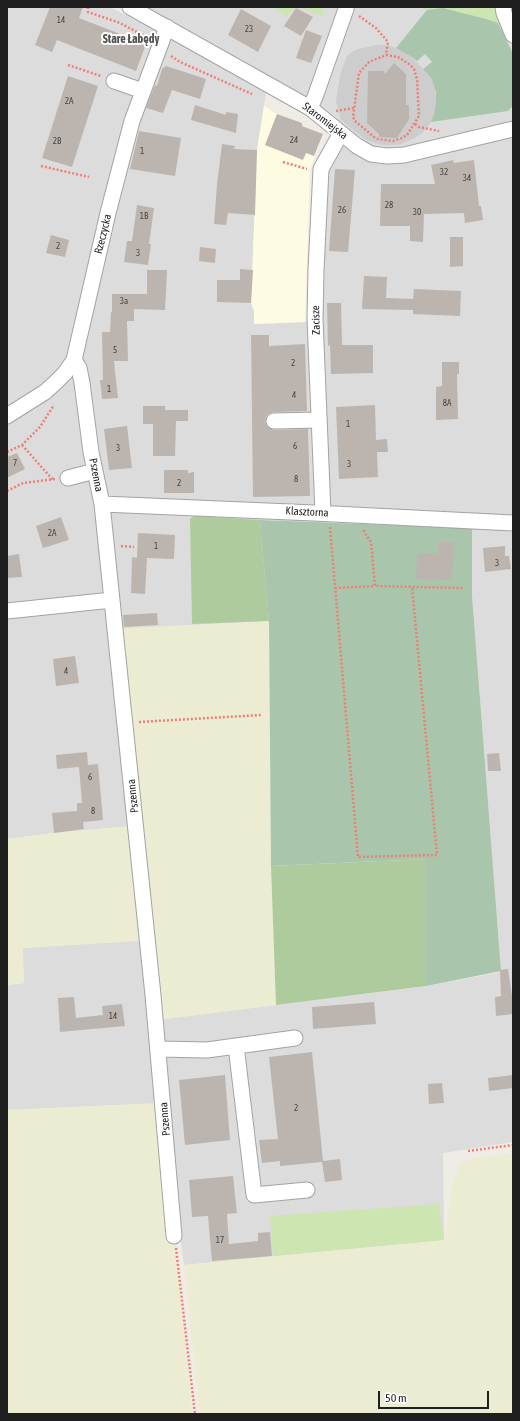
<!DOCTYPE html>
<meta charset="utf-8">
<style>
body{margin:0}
#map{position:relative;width:520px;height:1421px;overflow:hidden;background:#efece6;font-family:"Asap Condensed",sans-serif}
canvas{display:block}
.frame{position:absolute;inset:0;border:8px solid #1f1f1f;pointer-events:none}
.scale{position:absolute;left:378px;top:1391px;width:111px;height:18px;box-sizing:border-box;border:2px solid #1f1f1f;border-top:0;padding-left:5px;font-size:12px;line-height:14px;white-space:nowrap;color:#1f1f1f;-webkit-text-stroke:3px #fff;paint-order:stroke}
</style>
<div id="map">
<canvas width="520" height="1421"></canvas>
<div class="frame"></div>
<div class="scale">50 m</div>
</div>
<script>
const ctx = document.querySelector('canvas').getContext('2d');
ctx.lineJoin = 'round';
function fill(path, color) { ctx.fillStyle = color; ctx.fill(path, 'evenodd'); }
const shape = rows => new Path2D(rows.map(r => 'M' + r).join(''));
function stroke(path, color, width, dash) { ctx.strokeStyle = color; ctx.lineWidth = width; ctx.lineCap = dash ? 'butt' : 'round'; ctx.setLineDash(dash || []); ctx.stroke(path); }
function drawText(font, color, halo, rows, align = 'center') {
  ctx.font = font + ' "Asap Condensed",sans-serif'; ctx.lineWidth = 4; ctx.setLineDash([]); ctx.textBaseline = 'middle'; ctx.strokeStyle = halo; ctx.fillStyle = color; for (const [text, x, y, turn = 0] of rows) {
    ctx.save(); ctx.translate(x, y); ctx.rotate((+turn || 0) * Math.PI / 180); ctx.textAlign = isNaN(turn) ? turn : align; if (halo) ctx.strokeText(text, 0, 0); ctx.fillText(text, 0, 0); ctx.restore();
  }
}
fill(shape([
 [7,7,110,7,161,33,266,93,257,150,251,303,254,311,254,324,305,322,315,324,321,169,341,133,128,7,503,7,513,32,513,1142,443,1153,444,1240,184,1265,163,1103,7,1110,7,985,24,983,22,948,144,940,148,1024,165,1019,426,986,501,972,472,595,472,528,323,513,323,523,261,520,269,621,110,630,132,826,54,833,7,839]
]), '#dddcdc');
fill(shape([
 [264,106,277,114,302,123,302,126,323,134,310,170,305,322,254,324,254,311,251,303,257,150]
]), '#fdfbe2');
fill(shape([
 [377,45,388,45,396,48,412,57,432,79,435,87,436,102,434,114,431,122,424,131,415,138,399,145,382,145,366,140,341,120,336,102,340,75,347,56,352,52,358,49]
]), '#cdcdcd');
fill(shape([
 [269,621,271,866,426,986,165,1019,156,940,23,948,24,983,7,985,7,839,54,833,132,826,110,629],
 [163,1103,192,1414,7,1414,7,1110],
 [513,1153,513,1414,200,1414,184,1265,444,1240,453,1182,461,1162,476,1158]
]), '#ececd3');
fill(shape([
 [271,7,296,7,287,16],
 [298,7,324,7,322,16],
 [418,7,495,7,498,23,486,19,443,8,427,10],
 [439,1204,444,1240,273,1256,270,1216]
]), '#cde5b0');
fill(shape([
 [194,516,260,520,269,621,192,624,190,519],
 [426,859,426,986,276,1005,271,866]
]), '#aecb9e');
fill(shape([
 [443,8,486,19,498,23,513,54,513,105,508,111,431,122,434,114,436,102,436,92,432,79,423,69,432,62,425,54,417,61,412,57,396,48,427,10],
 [260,520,472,528,472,595,501,971,426,986,426,859,271,866,269,621]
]), '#a9c6ac');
fill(shape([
 [50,7,83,7,79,18,146,44,136,71,57,40,52,52,35,45],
 [296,8,313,17,301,36,284,26],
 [241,9,271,26,258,52,228,35],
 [306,30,322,36,311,63,296,58],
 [394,63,406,74,406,105,409,105,409,119,397,138,379,137,379,134,367,123,368,71,384,71,385,74],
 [166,66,206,79,200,99,172,90,163,113,146,108,155,85,157,86,162,69],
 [68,76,98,86,72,167,42,158],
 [195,105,226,115,226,112,238,114,236,133,191,120],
 [277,114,302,123,302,126,323,134,314,156,306,153,303,160,265,145],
 [139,131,181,138,175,176,130,169],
 [222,144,235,146,234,149,257,150,255,215,228,213,226,225,214,224,217,185],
 [453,160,454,163,474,160,479,206,481,206,483,220,465,223,464,213,424,214,423,242,410,241,410,226,380,226,381,184,435,184,431,165],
 [335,169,355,170,348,252,329,251],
 [137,205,154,208,149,244,151,244,148,265,124,262,127,241,132,241],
 [51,235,69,240,65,257,46,253],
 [450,237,463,237,463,266,450,267],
 [200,247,216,249,215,263,199,261],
 [240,269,253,270,251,303,217,302,217,280,240,280],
 [147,270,167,270,165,310,134,309,134,321,127,321,128,361,114,361,118,398,102,399,100,380,103,380,102,332,110,332,111,312,112,312,112,294,147,294],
 [364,276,387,277,386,298,413,299,414,289,461,291,460,316,413,314,413,310,362,309],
 [327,303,341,303,342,345,373,345,373,373,331,374,330,345,328,346],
 [251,335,269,335,269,346,305,344,307,411,273,412,269,414,266,416,265,422,267,426,274,430,308,429,310,496,253,497],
 [442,362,459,362,459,374,457,374,458,419,436,420,436,387,442,386],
 [375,405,376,440,387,439,388,452,377,452,378,477,339,479,336,407],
 [143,406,165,406,165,410,188,410,188,421,176,421,175,456,153,456,153,424,143,424],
 [127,426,132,468,109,470,104,429],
 [17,453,25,469,7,478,7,457],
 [164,470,188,470,188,473,194,472,194,493,164,493],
 [61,517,69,540,43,548,36,526],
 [138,533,175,535,174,559,147,558,145,594,131,593,132,557,137,558],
 [438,542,454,542,452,579,448,578,448,580,416,579,417,553,438,553],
 [505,546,505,556,509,556,511,569,485,572,483,548],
 [19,554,22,577,7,578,7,556],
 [157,613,158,625,124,627,123,615],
 [75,656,79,683,56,686,53,659],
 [87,752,88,765,98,764,103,820,83,822,84,829,54,833,52,813,77,811,77,803,82,803,79,767,57,769,56,755],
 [499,753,501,771,488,771,487,754],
 [508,969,512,996,513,995,513,1014,496,1016,495,997,501,996,500,970],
 [74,997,76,1018,103,1015,102,1006,122,1004,125,1026,60,1032,58,998],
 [374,1002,376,1024,313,1029,312,1007],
 [312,1052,323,1161,340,1159,342,1180,325,1182,322,1162,280,1166,280,1161,262,1163,259,1140,278,1139,269,1057],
 [225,1075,230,1140,185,1145,179,1080],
 [513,1075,513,1088,489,1091,488,1078],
 [442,1083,444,1103,429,1104,428,1084],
 [233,1176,237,1213,227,1214,229,1244,258,1241,258,1233,270,1232,272,1256,212,1261,208,1216,192,1217,189,1180]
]), '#bcb5af');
const minor = shape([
 [130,7,310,108,357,146,371,154,387,156,404,155,513,129],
 [503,7,504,13,513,35],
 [114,81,143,91],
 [310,108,315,97,346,9],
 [74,360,79,368,82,383,91,452,102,504,153,995,174,1236],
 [7,416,45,392,55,383,65,373,74,360,108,213,132,121,167,27],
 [274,421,319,420],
 [68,478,95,471],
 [102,504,314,513,513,523],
 [323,513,315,319,316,270,321,169,341,133],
 [7,611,112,600],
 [236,1046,254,1195,307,1190],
 [159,1049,207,1050,295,1038]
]);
stroke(minor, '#a3a3a3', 17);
stroke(shape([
 [88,7,88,12,120,23,148,38],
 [359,16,376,28,388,42,386,55],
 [386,55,398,57,409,64,414,69,417,79,419,116,407,135,402,138,393,141,378,139,374,137,355,121,353,117,359,73,369,62,386,55],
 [171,56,180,62,252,94],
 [68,65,101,76],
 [336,111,354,108],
 [415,124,419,127,439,131],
 [283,162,307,169],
 [41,166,89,177],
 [22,445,53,480],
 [7,452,22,445,40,427,54,405],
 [7,491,23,483,55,479],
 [330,527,358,857,437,855,412,587],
 [364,530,364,532,371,542,375,586,463,588],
 [121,546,134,547],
 [335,588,375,586],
 [139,722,261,715],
 [468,1151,513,1145],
 [176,1248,195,1414]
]), '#ef7e77', 2.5, [2, 2]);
stroke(minor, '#fff', 15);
drawText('9px', '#464443', null, [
 ["14",61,20],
 ["23",249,29],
 ["2A",69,101],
 ["24",294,140],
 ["2B",57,141],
 ["1",142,151],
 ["32",444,172],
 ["34",467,178],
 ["28",389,205],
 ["26",342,210],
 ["30",417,212],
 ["1B",144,216],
 ["2",58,246],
 ["3",138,253],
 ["3a",124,301],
 ["5",115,350],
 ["2",293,363],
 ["1",109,389],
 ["4",294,395],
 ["8A",447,403],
 ["1",348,424],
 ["6",295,446],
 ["3",118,448],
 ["7",15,463],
 ["3",349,464],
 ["8",296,479],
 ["2",179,483],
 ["2A",52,533],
 ["1",156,546],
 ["3",497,563],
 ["4",66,671],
 ["6",90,777],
 ["8",93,811],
 ["14",113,1016],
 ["2",296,1108],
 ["17",220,1240]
]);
drawText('11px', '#1f1f1f', '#fff', [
 ["Staromiejska",325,121,37],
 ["Rzeczycka",103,234,-76],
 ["Zacisze",316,320,-91],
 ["Pszenna",96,475,79],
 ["Klasztorna",307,512,3],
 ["Pszenna",133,796,-96],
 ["Pszenna",165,1119,-95]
]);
drawText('bold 12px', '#525252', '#fff', [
 ["Stare Łabędy",131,39]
]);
</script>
